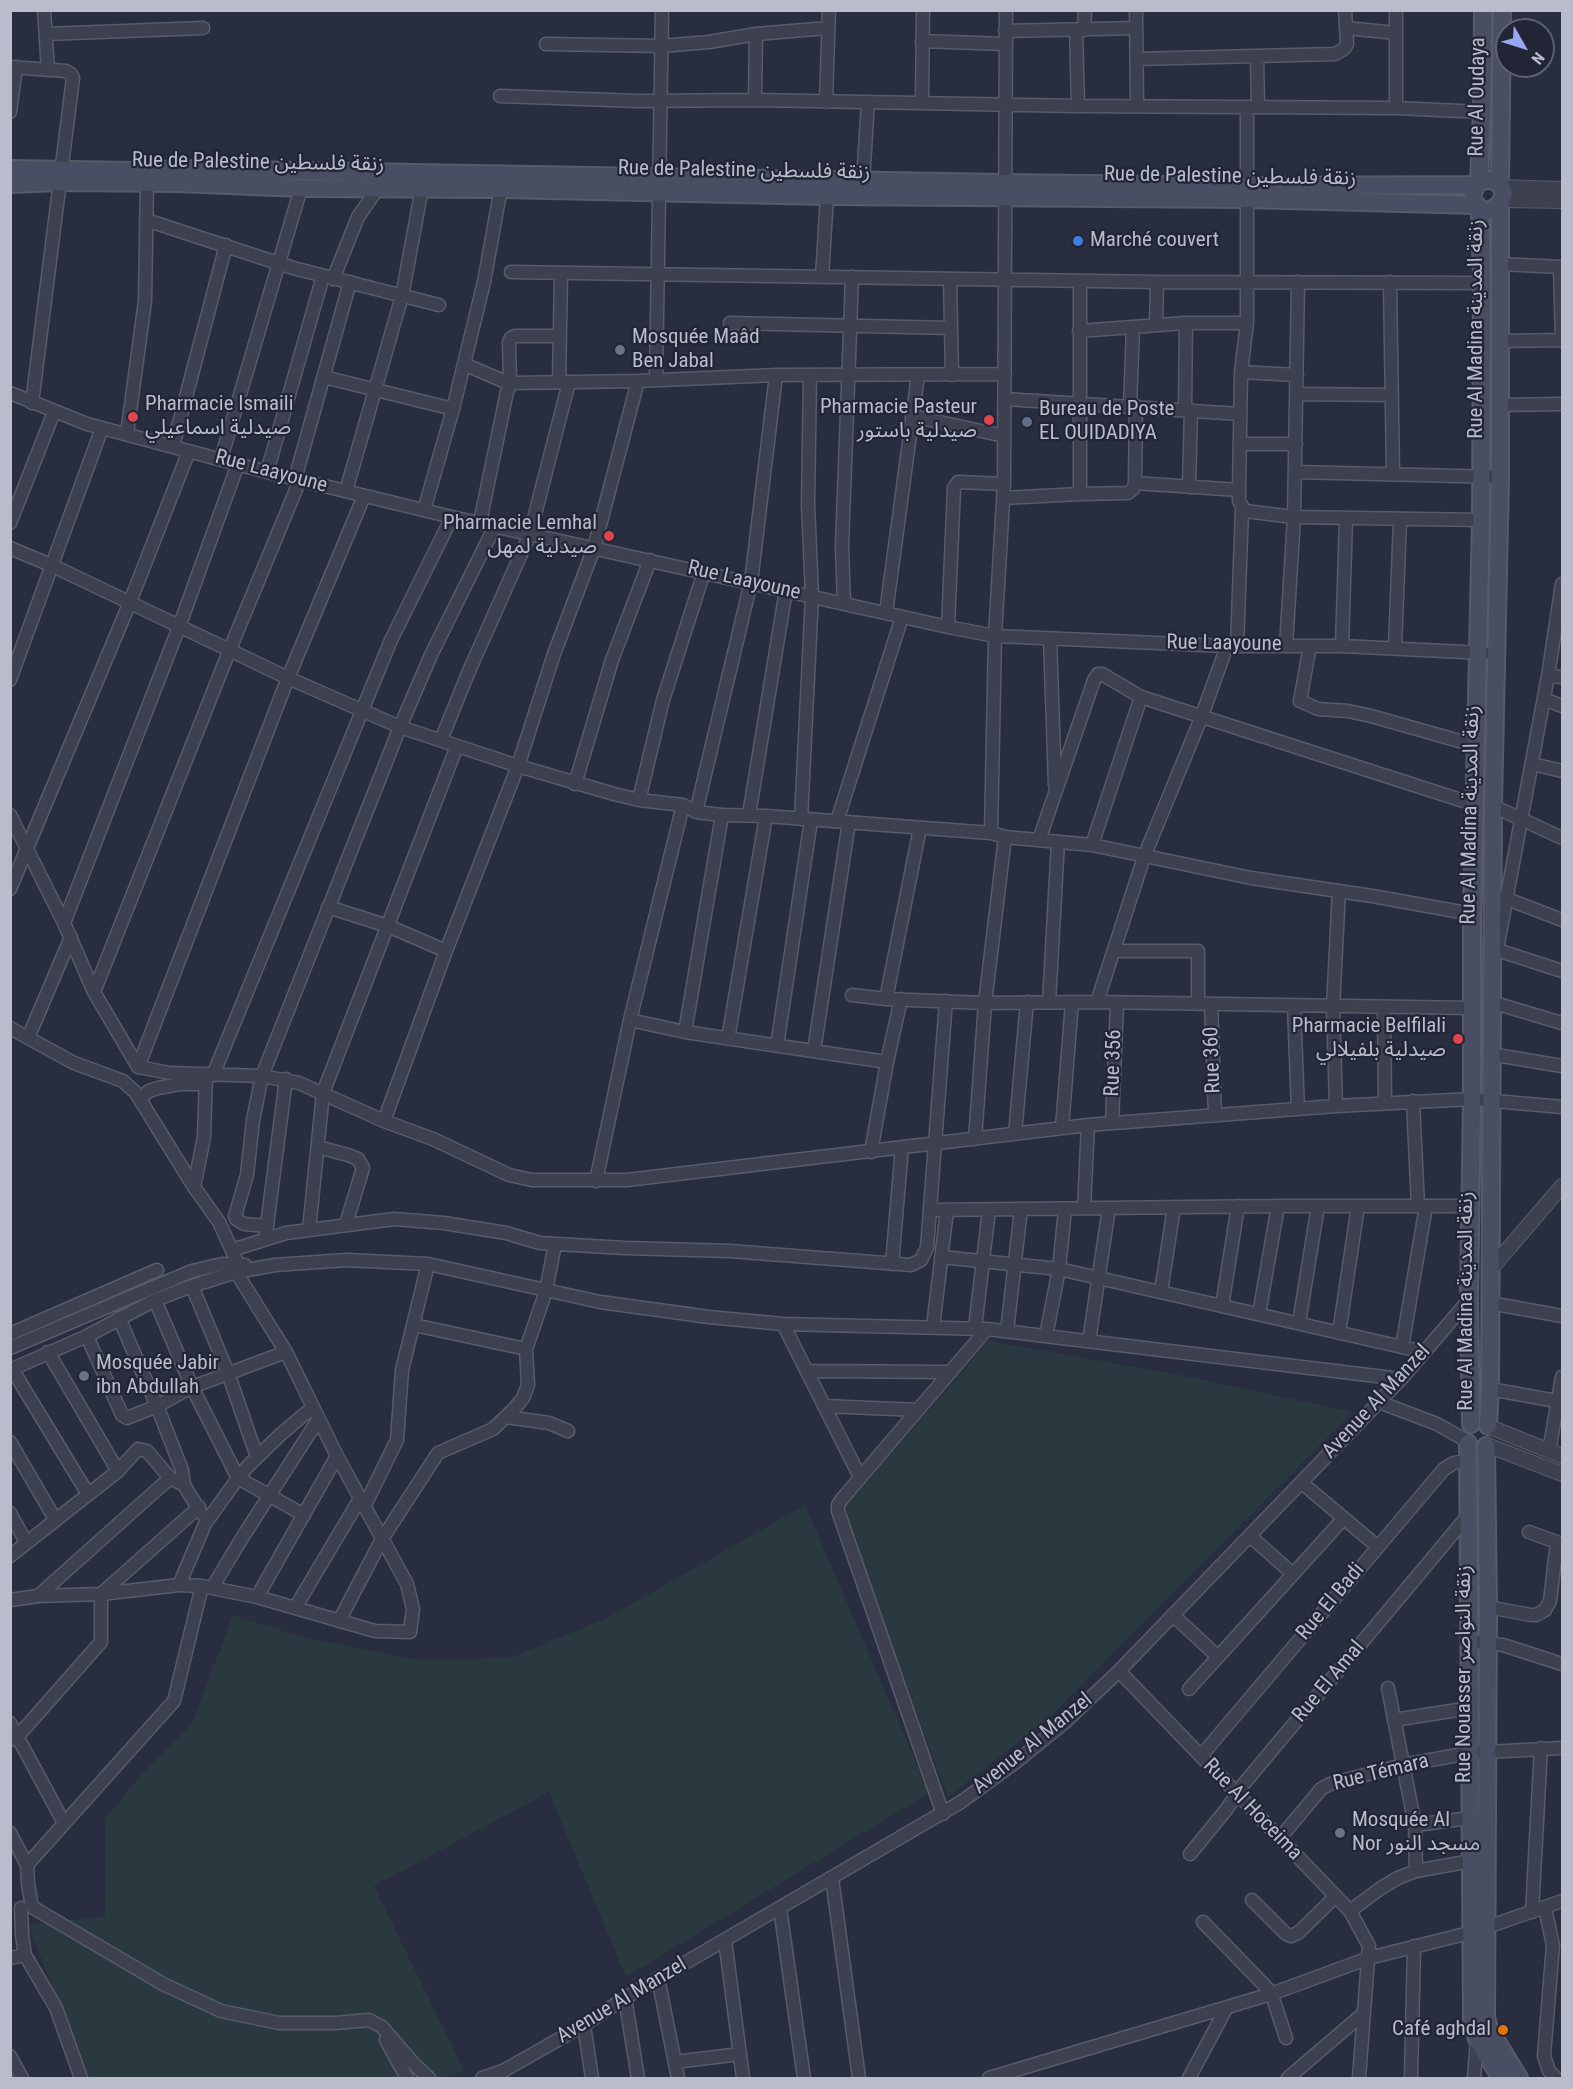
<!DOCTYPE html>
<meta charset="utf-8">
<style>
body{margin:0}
#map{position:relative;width:1573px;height:2089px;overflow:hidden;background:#282d3f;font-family:"Roboto Condensed",sans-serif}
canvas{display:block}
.frame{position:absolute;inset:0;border:12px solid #b9bcca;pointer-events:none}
.north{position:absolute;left:1495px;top:18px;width:60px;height:60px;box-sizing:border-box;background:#212535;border:2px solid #5e6171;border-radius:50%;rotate:129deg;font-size:16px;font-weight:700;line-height:24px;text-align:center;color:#b9bcca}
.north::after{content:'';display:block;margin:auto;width:21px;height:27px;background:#97a7f1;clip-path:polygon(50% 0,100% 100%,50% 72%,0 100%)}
</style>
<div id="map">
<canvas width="1573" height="2089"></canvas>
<div class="frame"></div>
<div class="north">N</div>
</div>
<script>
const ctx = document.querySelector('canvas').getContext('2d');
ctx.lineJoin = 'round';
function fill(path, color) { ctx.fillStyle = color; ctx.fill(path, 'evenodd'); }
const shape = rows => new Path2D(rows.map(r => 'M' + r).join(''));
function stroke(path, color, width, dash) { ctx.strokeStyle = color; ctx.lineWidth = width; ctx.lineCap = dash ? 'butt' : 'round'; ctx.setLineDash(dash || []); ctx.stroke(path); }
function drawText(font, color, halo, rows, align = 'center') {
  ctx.font = font + ' "Roboto Condensed","Noto Sans Arabic",sans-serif'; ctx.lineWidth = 4.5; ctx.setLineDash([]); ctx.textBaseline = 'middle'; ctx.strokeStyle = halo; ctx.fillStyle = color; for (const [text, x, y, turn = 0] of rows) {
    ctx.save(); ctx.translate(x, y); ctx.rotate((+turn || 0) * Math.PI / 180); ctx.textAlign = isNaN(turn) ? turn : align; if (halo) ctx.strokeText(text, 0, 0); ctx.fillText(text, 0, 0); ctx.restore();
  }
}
fill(shape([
 [989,1341,1185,1376,1353,1412,1048,1719,948,1797,841,1512],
 [805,1505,929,1793,626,1977,549,1792,374,1886,464,2071,442,2078,89,2078,28,1925,105,1916,105,1819,139,1777,192,1723,233,1615,298,1636,418,1660,510,1658,609,1617]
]), '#2a3940');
const minor = shape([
 [44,10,48,70],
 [1136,10,1137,105],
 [1396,10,1396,108],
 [1346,28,1396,33],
 [1076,30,1078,106],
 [1084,30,1085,10],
 [1005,31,1136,28],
 [46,34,203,28],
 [922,41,1005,44],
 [546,44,661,46,709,42,756,34,828,28],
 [1257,56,1258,107],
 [1137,59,1335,54,1344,49,1347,44,1345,10],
 [10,67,66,71,71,74,73,78,32,403],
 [500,96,637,101,755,100,1078,106,1396,108,1482,112],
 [755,100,756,34],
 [826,102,829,10],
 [922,103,923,10],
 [1247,107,1247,186],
 [10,112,16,67],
 [863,181,868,102],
 [1247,199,1247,323],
 [146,220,293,268,439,305],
 [1500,264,1560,267],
 [511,272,1157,282,1482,283],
 [822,277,827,196],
 [333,279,358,217,378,188],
 [950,279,952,375],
 [1390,282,1393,474],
 [730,323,951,328],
 [1186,323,1247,323,1241,372,1239,490,1239,501,1245,511,1294,517,1481,520],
 [1156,325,1157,282],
 [1079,331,1186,323,1185,410],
 [1500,341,1562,340],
 [1562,341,1560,267,1562,267],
 [464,364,510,384,509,342,511,338,515,336,559,336],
 [1241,372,1297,375],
 [324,377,453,409],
 [656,380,662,10],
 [559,382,561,274],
 [10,393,87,424,267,472,452,517,948,627,995,636,1227,646,1342,646,1484,653],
 [1297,394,1391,395],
 [1005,399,1240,414],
 [1500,405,1562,404],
 [1130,406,1133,327],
 [912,416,1004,436],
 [127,434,145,301,147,183],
 [1240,444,1296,444],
 [173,446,226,245],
 [221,459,301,188],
 [267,472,323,276],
 [1295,472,1500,477],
 [295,479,350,282],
 [1135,483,1239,490],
 [1189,487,1191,410],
 [346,491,402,296,422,188],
 [1080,494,1128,493,1133,489,1135,483,1136,406],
 [1003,498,1080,494,1080,281],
 [424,510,453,409,484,282,502,182],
 [480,522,507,392,510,384,514,383,638,381,776,375,1005,374],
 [10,523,54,412],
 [10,548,53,566,288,678,400,727,518,766,614,794,639,800,683,805,696,812,722,815,766,816,991,833,1005,837,1092,845,1251,878,1372,896,1472,914],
 [844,603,842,546,852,277],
 [886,613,918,375],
 [948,627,954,488,958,482,1004,484],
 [1050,639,1055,785],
 [1237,646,1242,509],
 [1286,646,1294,517,1298,282],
 [1310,646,1300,701,1318,709,1348,711,1371,716,1477,746],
 [1342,646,1346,519],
 [1395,648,1400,520],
 [1548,676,1562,677],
 [10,680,102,428],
 [1544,699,1562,706],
 [441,740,469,671,530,534,569,382],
 [1532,764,1562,771],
 [575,784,612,660,650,560],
 [639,800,663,700,704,572],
 [1493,806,1562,838],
 [696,812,751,582,776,375],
 [10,815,64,923,94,992,138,1067,170,1073,262,1076,299,1083,384,1121,433,1139,509,1175,532,1180,627,1180,1088,1125,1336,1106,1472,1099,1562,1107],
 [749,815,786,590],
 [801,819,812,596,808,504,810,375],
 [837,821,902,617],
 [991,833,995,636,1004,484,1006,10],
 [1039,840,1094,680,1098,674,1102,674,1141,697,1476,805],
 [1092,845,1141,697],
 [10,889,130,602,189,451],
 [1502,897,1562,920],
 [328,907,388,926,446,951],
 [64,923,179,627,238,464],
 [1491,948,1562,971],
 [1497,949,1548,676,1562,584],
 [1115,951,1198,951,1198,1004],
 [94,992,230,649,300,480],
 [852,995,886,999,985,1003,1097,1002,1471,1008],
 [886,999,920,828],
 [1049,1002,1058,842],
 [1097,1002,1144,857,1201,718,1227,646],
 [1491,1002,1562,1023],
 [1211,1004,1215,1115],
 [1294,1007,1298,1109],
 [1384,1007,1385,1103],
 [630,1020,685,1032,887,1062],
 [10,1028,74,1063,123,1081,136,1093,194,1187,219,1222,238,1264],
 [685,1032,722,815],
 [28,1038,71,937],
 [728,1039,766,816],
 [777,1046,811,820],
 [814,1051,849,822],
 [1490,1054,1562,1066],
 [138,1067,288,678,364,496],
 [213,1075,391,640,452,517],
 [140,1098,149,1091,158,1088,180,1084,206,1084],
 [1413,1101,1418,1206],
 [1336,1106,1333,1007,1339,891],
 [384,1121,446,951,518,766,554,654,594,548,638,381],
 [1112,1123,1117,1003],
 [1062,1128,1072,1002],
 [1015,1134,1027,1002],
 [975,1139,985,1003,1005,837],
 [318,1147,348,1155,358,1159,363,1168,346,1224],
 [871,1152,887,1062,901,999],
 [596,1181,630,1020,683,805],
 [194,1187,204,1137,206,1075],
 [1084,1208,1088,1125],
 [930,1210,1278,1206,1470,1206],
 [267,1226,244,1224,236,1219,235,1216,247,1175,253,1120,262,1076,400,727,431,655,495,526],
 [309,1230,323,1093,457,746],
 [266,1233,286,1079],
 [232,1250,286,1233,394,1219,444,1223,506,1233,540,1243,625,1248,730,1251,911,1265,921,1260,927,1248,946,1001],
 [941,1257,1059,1269,1424,1352],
 [892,1264,902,1147],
 [192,1286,228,1373,257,1457],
 [1161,1292,1174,1207],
 [155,1300,192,1387,238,1478,304,1515],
 [1490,1303,1562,1316],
 [1222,1306,1238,1206],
 [1259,1314,1278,1206],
 [119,1318,157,1406,182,1470,184,1485,201,1513],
 [1299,1323,1318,1206],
 [783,1324,860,1477],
 [414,1325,526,1349],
 [933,1327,947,1210],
 [975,1328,989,1210],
 [1007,1331,1021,1209],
 [1339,1333,1358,1206],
 [10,1334,157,1270],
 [87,1336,122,1415,127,1418,157,1406,192,1387,286,1352],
 [1046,1336,1059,1269,1065,1209],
 [1089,1341,1109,1208],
 [1402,1347,1426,1206],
 [10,1348,192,1271,222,1264,245,1265],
 [48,1352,118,1471],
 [12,1369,88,1494],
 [10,1370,87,1336,155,1300,192,1286,236,1272,275,1265,347,1260,428,1264,600,1302,709,1317,783,1324,987,1329,1401,1379],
 [807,1371,951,1372],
 [1490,1389,1562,1402],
 [1379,1402,1437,1424,1467,1441],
 [824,1406,918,1410],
 [506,1417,549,1423,568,1431],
 [10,1442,55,1519],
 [1549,1451,1562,1377],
 [1302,1483,1378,1547],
 [365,1505,397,1440,402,1370,428,1264],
 [10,1513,26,1542],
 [1529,1532,1562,1544],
 [1250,1536,1293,1574],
 [10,1556,118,1471,138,1449,147,1451,170,1478,184,1485],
 [179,1585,205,1524,238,1478,247,1467,280,1435,313,1407],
 [212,1588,242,1538,318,1420],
 [38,1596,170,1478],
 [257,1597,337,1456],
 [10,1600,38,1596,101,1594,179,1585,202,1586,257,1597,375,1631,410,1632,413,1609,407,1584,337,1456,286,1352,236,1272],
 [1488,1607,1531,1615,1536,1615,1545,1610,1550,1601,1557,1542],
 [295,1608,361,1497],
 [1173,1615,1218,1657],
 [339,1621,382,1539,438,1453,493,1429,514,1409,523,1398,528,1385,526,1349,546,1291,555,1244],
 [1470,1641,1503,1645,1562,1664],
 [1119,1671,1350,1911,1369,1946,1359,2078],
 [1388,1688,1415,1825,1416,1871],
 [1189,1689,1344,1518],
 [1394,1720,1470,1708],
 [10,1723,64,1823],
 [10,1740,18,1736,101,1642,101,1594,199,1507],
 [1201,1756,1444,1469,1454,1463,1470,1460],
 [943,1814,838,1511,838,1505,842,1499,987,1329],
 [1415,1825,1470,1818],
 [10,1833,27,1865,28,1884,32,1907,163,1984,221,2011,279,2023,336,2023,369,2020,382,2027,414,2064,429,2078],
 [1280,1838,1321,1789,1330,1784,1403,1765,1469,1753,1562,1748],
 [1190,1854,1226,1810,1242,1786,1470,1513],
 [27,1865,174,1701,202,1586],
 [832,1878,859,2078],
 [1252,1900,1286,1934,1291,1936,1298,1933,1336,1896],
 [21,1908,22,1935,25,1955,56,2008,81,2078],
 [780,1908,804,2078],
 [1545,1908,1553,1945,1544,2056,1549,2071,1556,2078],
 [1350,1911,1381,1888,1398,1878,1416,1871,1471,1861],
 [1532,1912,1541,1748],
 [1203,1922,1268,1989,1273,1998,1286,2038],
 [725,1940,743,2078],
 [10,1958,25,1955],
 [658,1978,678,2078],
 [625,1998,638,2078],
 [584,2025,592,2078],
 [386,2040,407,2078],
 [10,2056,22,2078],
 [675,2062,740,2054],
 [482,2078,502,2071],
 [495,2078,503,2071,584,2025,625,1998,961,1802,1016,1762,1064,1723,1119,1671,1401,1379,1469,1300],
 [989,2078,1271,1994,1369,1958,1473,1932,1562,1901],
 [1189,2078,1227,2007],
 [1288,2078,1364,2013],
 [1411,2078,1414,1946],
 [1474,2078,1477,2039,1479,2038]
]);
const tertiary = shape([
 [1502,187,1562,189],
 [1503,200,1562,201],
 [1490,1270,1562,1186],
 [1490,1427,1562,1456],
 [1487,1445,1562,1474]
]);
const secondary = shape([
 [10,169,133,171,180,169,1004,183,1247,186,1476,185],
 [1479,182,1482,112,1483,10],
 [10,184,60,182,178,183,301,188,502,189,827,196,1247,199,1477,205],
 [1473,193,1476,185,1483,180,1492,180,1500,184],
 [1491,210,1500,204,1504,194,1500,184,1502,10],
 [1471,1424,1469,1300,1472,1099,1472,914,1481,520,1482,283,1480,208],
 [1488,1426,1490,1389,1493,806,1500,477,1500,204],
 [1468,1443,1472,2018,1477,2039,1501,2078],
 [1486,1446,1488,1607,1486,2017,1489,2029,1519,2078]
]);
stroke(minor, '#575b6a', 15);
stroke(tertiary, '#575b6a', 16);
stroke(secondary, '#575b6a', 20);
stroke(minor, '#3c404f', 12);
stroke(tertiary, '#3c404f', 14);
stroke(secondary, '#4a4e62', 16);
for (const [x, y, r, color] of [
 [1078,241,6,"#3f7fe0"],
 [620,350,6,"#6b7280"],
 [133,417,6,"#e0444e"],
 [989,420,6,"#e0444e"],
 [1027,422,6,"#5c6f8a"],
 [609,536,6,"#e0444e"],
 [1458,1039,6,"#e0444e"],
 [84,1376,6,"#6b7280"],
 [1340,1833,6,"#6b7280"],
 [1503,2030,6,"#e8710a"]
]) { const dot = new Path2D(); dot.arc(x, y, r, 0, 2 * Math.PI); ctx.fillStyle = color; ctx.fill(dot); stroke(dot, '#212535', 2); }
drawText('21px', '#b9bcca', '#212535', [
 ["Rue Al Oudaya",1478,97,-89],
 ["Rue de Palestine زنقة فلسطين",258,163,1],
 ["Rue de Palestine زنقة فلسطين",744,171,1],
 ["Rue de Palestine زنقة فلسطين",1230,177,1],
 ["Rue Al Madina زنقة المدينة",1477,329,-90],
 ["Rue Laayoune",271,472,15],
 ["Rue Laayoune",744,581,13],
 ["Rue Laayoune",1224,644,1],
 ["Rue Al Madina زنقة المدينة",1471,815,-89],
 ["Rue 360",1213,1060,-92],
 ["Rue 356",1114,1063,-88],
 ["Rue Al Madina زنقة المدينة",1467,1301,-90],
 ["Avenue Al Manzel",1377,1402,-47],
 ["Rue El Badi",1331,1602,-50],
 ["Rue Nouasser زنقة النواصر",1465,1674,-90],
 ["Rue El Amal",1329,1682,-50],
 ["Avenue Al Manzel",1033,1744,-39],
 ["Rue Témara",1381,1773,-14],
 ["Rue Al Hoceima",1252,1810,46],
 ["Avenue Al Manzel",622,2001,-31]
]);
drawText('21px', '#b9bcca', '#212535', [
 ["Marché couvert",1090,241],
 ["Mosquée Maâd",632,338],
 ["Ben Jabal",632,362],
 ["Pharmacie Ismaili",145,405],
 ["صيدلية اسماعيلي",145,429],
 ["Pharmacie Pasteur",977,408,"right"],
 ["صيدلية باستور",977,432,"right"],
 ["Bureau de Poste",1039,410],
 ["EL OUIDADIYA",1039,434],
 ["Pharmacie Lemhal",597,524,"right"],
 ["صيدلية لمهل",597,548,"right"],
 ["Pharmacie Belfilali",1446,1027,"right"],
 ["صيدلية بلفيلالي",1446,1051,"right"],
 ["Mosquée Jabir",96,1364],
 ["ibn Abdullah",96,1388],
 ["Mosquée Al",1352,1821],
 ["Nor مسجد النور",1352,1845],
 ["Café aghdal",1491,2030,"right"]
], 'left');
</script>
